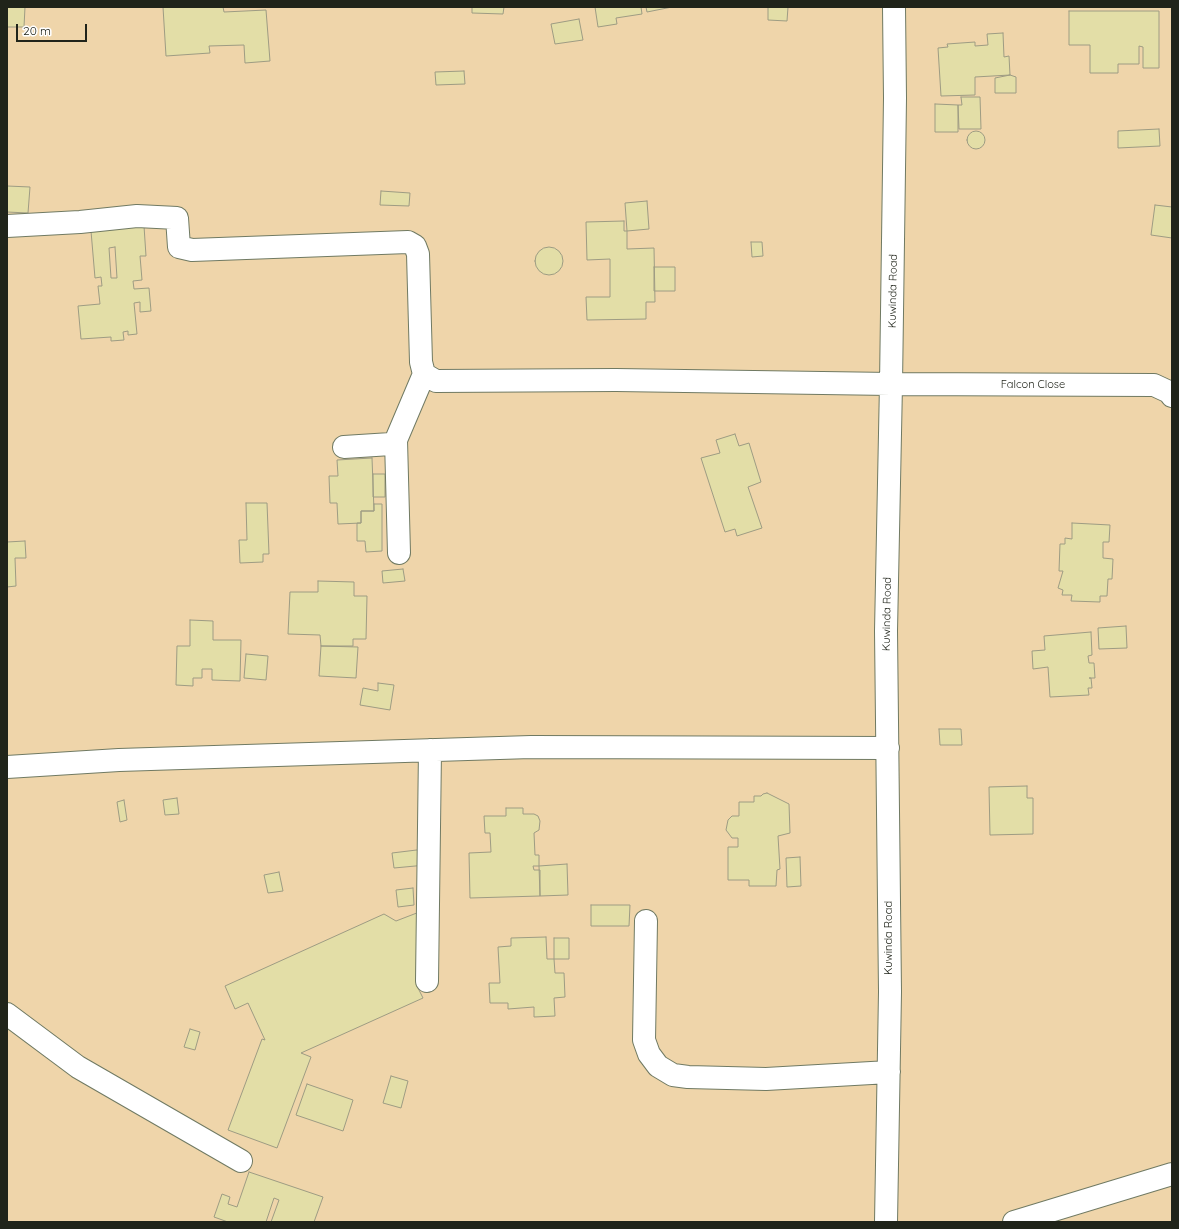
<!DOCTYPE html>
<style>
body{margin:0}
#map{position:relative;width:1179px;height:1229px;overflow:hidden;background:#ecf7dd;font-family:Quicksand,sans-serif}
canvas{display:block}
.frame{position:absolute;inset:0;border:8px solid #20241a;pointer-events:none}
.scale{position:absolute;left:16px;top:24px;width:71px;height:18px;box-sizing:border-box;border:2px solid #20241a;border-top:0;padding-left:5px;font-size:12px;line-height:14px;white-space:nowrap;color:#20241a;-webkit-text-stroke:3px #fff;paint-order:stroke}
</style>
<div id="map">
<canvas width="1179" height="1229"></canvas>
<div class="frame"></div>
<div class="scale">20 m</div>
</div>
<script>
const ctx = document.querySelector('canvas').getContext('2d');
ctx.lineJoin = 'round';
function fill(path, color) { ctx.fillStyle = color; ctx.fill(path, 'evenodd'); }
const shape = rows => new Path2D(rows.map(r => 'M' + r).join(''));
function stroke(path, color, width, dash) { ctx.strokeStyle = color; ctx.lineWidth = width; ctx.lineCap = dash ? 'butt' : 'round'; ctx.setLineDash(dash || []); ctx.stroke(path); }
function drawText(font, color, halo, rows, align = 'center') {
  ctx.font = font + ' Quicksand,sans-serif'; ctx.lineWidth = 3; ctx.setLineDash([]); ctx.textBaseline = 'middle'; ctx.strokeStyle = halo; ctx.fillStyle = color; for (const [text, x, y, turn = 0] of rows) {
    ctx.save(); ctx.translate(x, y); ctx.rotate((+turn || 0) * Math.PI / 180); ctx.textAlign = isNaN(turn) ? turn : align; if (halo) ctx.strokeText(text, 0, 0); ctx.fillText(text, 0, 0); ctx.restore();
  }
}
fill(shape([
 [7,7,1172,7,1172,1222,7,1222]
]), '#efd5aa');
const building = shape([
 [7,7,25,7,24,27,7,27,7,7],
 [163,7,223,7,224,12,266,10,270,61,245,63,244,45,209,46,210,53,166,56,163,7],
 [472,7,504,7,503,14,472,13,472,7],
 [595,7,641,7,642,14,616,18,617,24,598,27,595,7],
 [646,7,672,7,647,12,646,7],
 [768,7,788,7,787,21,768,20,768,7],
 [1069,11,1159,11,1159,68,1143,68,1143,47,1139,46,1139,64,1118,64,1118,73,1090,73,1090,45,1069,45,1069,11],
 [579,19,583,40,555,44,551,24,579,19],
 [1003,33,1004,57,1009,56,1010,75,975,77,975,95,941,96,938,48,948,47,947,44,975,42,975,46,988,45,987,34,1003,33],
 [464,71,465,84,436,85,435,72,464,71],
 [1010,75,1016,77,1016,93,995,93,995,78,1010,75],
 [961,97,980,97,981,129,959,129,958,105,962,105,961,97],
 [935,104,958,105,958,132,935,132,935,104],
 [1159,129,1160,146,1118,148,1118,131,1159,129],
 '967 140a9 9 0 1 1 18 0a9 9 0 1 1-18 0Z',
 [7,186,30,187,28,213,7,212,7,186],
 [381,191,410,193,409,206,380,205,381,191],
 [647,201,649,229,627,231,625,203,647,201],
 [1155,205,1172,207,1172,238,1151,235,1155,205],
 [624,221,624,231,627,231,627,249,654,248,655,302,646,302,646,319,587,320,586,297,610,297,610,259,587,260,586,222,624,221],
 [144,226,146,256,140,256,142,280,133,281,134,289,149,288,151,311,140,312,140,302,134,303,137,334,128,335,128,331,123,332,124,340,111,341,111,337,81,339,78,306,100,304,98,286,102,286,101,277,95,278,91,231,144,226],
 [115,247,117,278,111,278,109,248,115,247],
 [751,242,762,242,763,256,752,257,751,242],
 '535 261a14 14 0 1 1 28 0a14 14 0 1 1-28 0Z',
 [654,267,675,267,675,291,654,291,654,267],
 [735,434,739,446,749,443,761,482,748,487,762,528,737,536,735,529,725,532,701,458,720,453,716,440,735,434],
 [372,458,374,511,361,511,361,523,338,524,337,503,330,503,329,476,338,476,337,460,372,458],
 [373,474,385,474,385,497,373,497,373,474],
 [246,503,267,503,269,554,263,554,263,562,240,563,239,540,247,540,246,503],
 [374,504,382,504,382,551,366,552,365,541,357,541,357,523,361,523,361,511,374,511,374,504],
 [1072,523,1110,525,1109,542,1103,542,1103,558,1113,559,1112,579,1108,579,1107,596,1100,596,1100,602,1071,601,1072,595,1062,595,1063,590,1058,588,1063,571,1059,571,1060,544,1065,544,1065,538,1072,539,1072,523],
 [25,541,26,558,15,558,16,586,7,587,7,542,25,541],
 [403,569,405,581,383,583,382,571,403,569],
 [318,581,354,582,354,596,367,596,366,639,353,639,353,646,321,646,320,635,288,634,290,592,318,592,318,581],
 [190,620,213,621,213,640,241,640,240,681,212,680,212,669,202,669,202,678,193,678,193,686,176,685,177,646,190,646,190,620],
 [1126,626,1127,648,1099,649,1098,628,1126,626],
 [1091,632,1092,655,1088,656,1089,663,1094,663,1095,678,1089,678,1091,678,1092,688,1088,688,1089,695,1050,697,1048,667,1033,669,1032,651,1045,650,1044,636,1091,632],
 [321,646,358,647,356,678,319,676,321,646],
 [246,654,268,656,266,680,244,678,246,654],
 [378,683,394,685,390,710,360,705,363,688,378,691,378,683],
 [939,729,961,729,962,745,940,745,939,729],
 [1027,786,1027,798,1033,798,1033,834,990,835,989,787,1027,786],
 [767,793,789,804,790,833,778,836,780,869,777,870,776,886,749,886,749,880,728,880,728,847,738,847,738,838,732,838,726,830,728,820,732,816,739,816,739,802,754,802,754,796,761,796,763,794,767,793],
 [177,798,179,814,165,815,163,800,177,798],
 [124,800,127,820,120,822,117,802,124,800],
 [506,808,523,808,523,814,534,814,538,816,540,821,539,830,534,833,535,855,539,855,539,866,533,866,534,870,540,870,540,896,470,898,469,853,491,852,490,833,485,833,484,816,506,816,506,808],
 [425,849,426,865,394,868,392,853,425,849],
 [800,857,801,886,787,887,786,858,800,857],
 [567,864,568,895,540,896,539,866,567,864],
 [279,872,283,891,268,893,264,875,279,872],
 [413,888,414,905,398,907,396,890,413,888],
 [591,905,630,905,629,926,591,926,591,905],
 [422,911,426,984,416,984,423,998,301,1053,311,1057,277,1148,228,1130,262,1039,265,1040,248,1003,235,1009,225,986,384,914,396,921,422,911],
 [546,937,547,959,554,959,555,973,564,973,565,997,554,998,555,1016,534,1017,534,1007,508,1009,508,1003,490,1003,489,983,500,983,498,947,511,946,511,938,546,937],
 [554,938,569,938,569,959,554,959,554,938],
 [190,1029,200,1032,195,1050,184,1047,190,1029],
 [391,1076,408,1081,401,1108,383,1103,391,1076],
 [307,1084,353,1100,343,1131,296,1115,307,1084],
 [249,1172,323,1197,314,1222,271,1222,279,1200,274,1198,266,1222,228,1222,214,1217,222,1194,230,1197,228,1204,237,1207,249,1172]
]);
fill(building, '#e3dea7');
stroke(building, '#9e9c83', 1);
const minor = shape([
 [7,226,80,222,137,216,177,218,179,247,192,250,408,242,415,246,418,254,421,362,424,374,436,381,616,380,891,384,1154,385,1169,392,1172,396],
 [396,440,399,553],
 [344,447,391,444,396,440,424,374],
 [7,767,119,760,531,747,888,748],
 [646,921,644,1040,649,1054,658,1066,673,1075,688,1077,766,1079,889,1072],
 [427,981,430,750],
 [7,1014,78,1067,241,1161],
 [886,1222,890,992,886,631,891,384,895,98,894,7],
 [1014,1222,1172,1174]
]);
stroke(minor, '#707a63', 24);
stroke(minor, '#fff', 22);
drawText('11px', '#20241a', '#fff', [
 ["Kuwinda Road",893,291,-89],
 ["Falcon Close",1033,385],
 ["Kuwinda Road",887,614,-89],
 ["Kuwinda Road",889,938,-90]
]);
</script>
